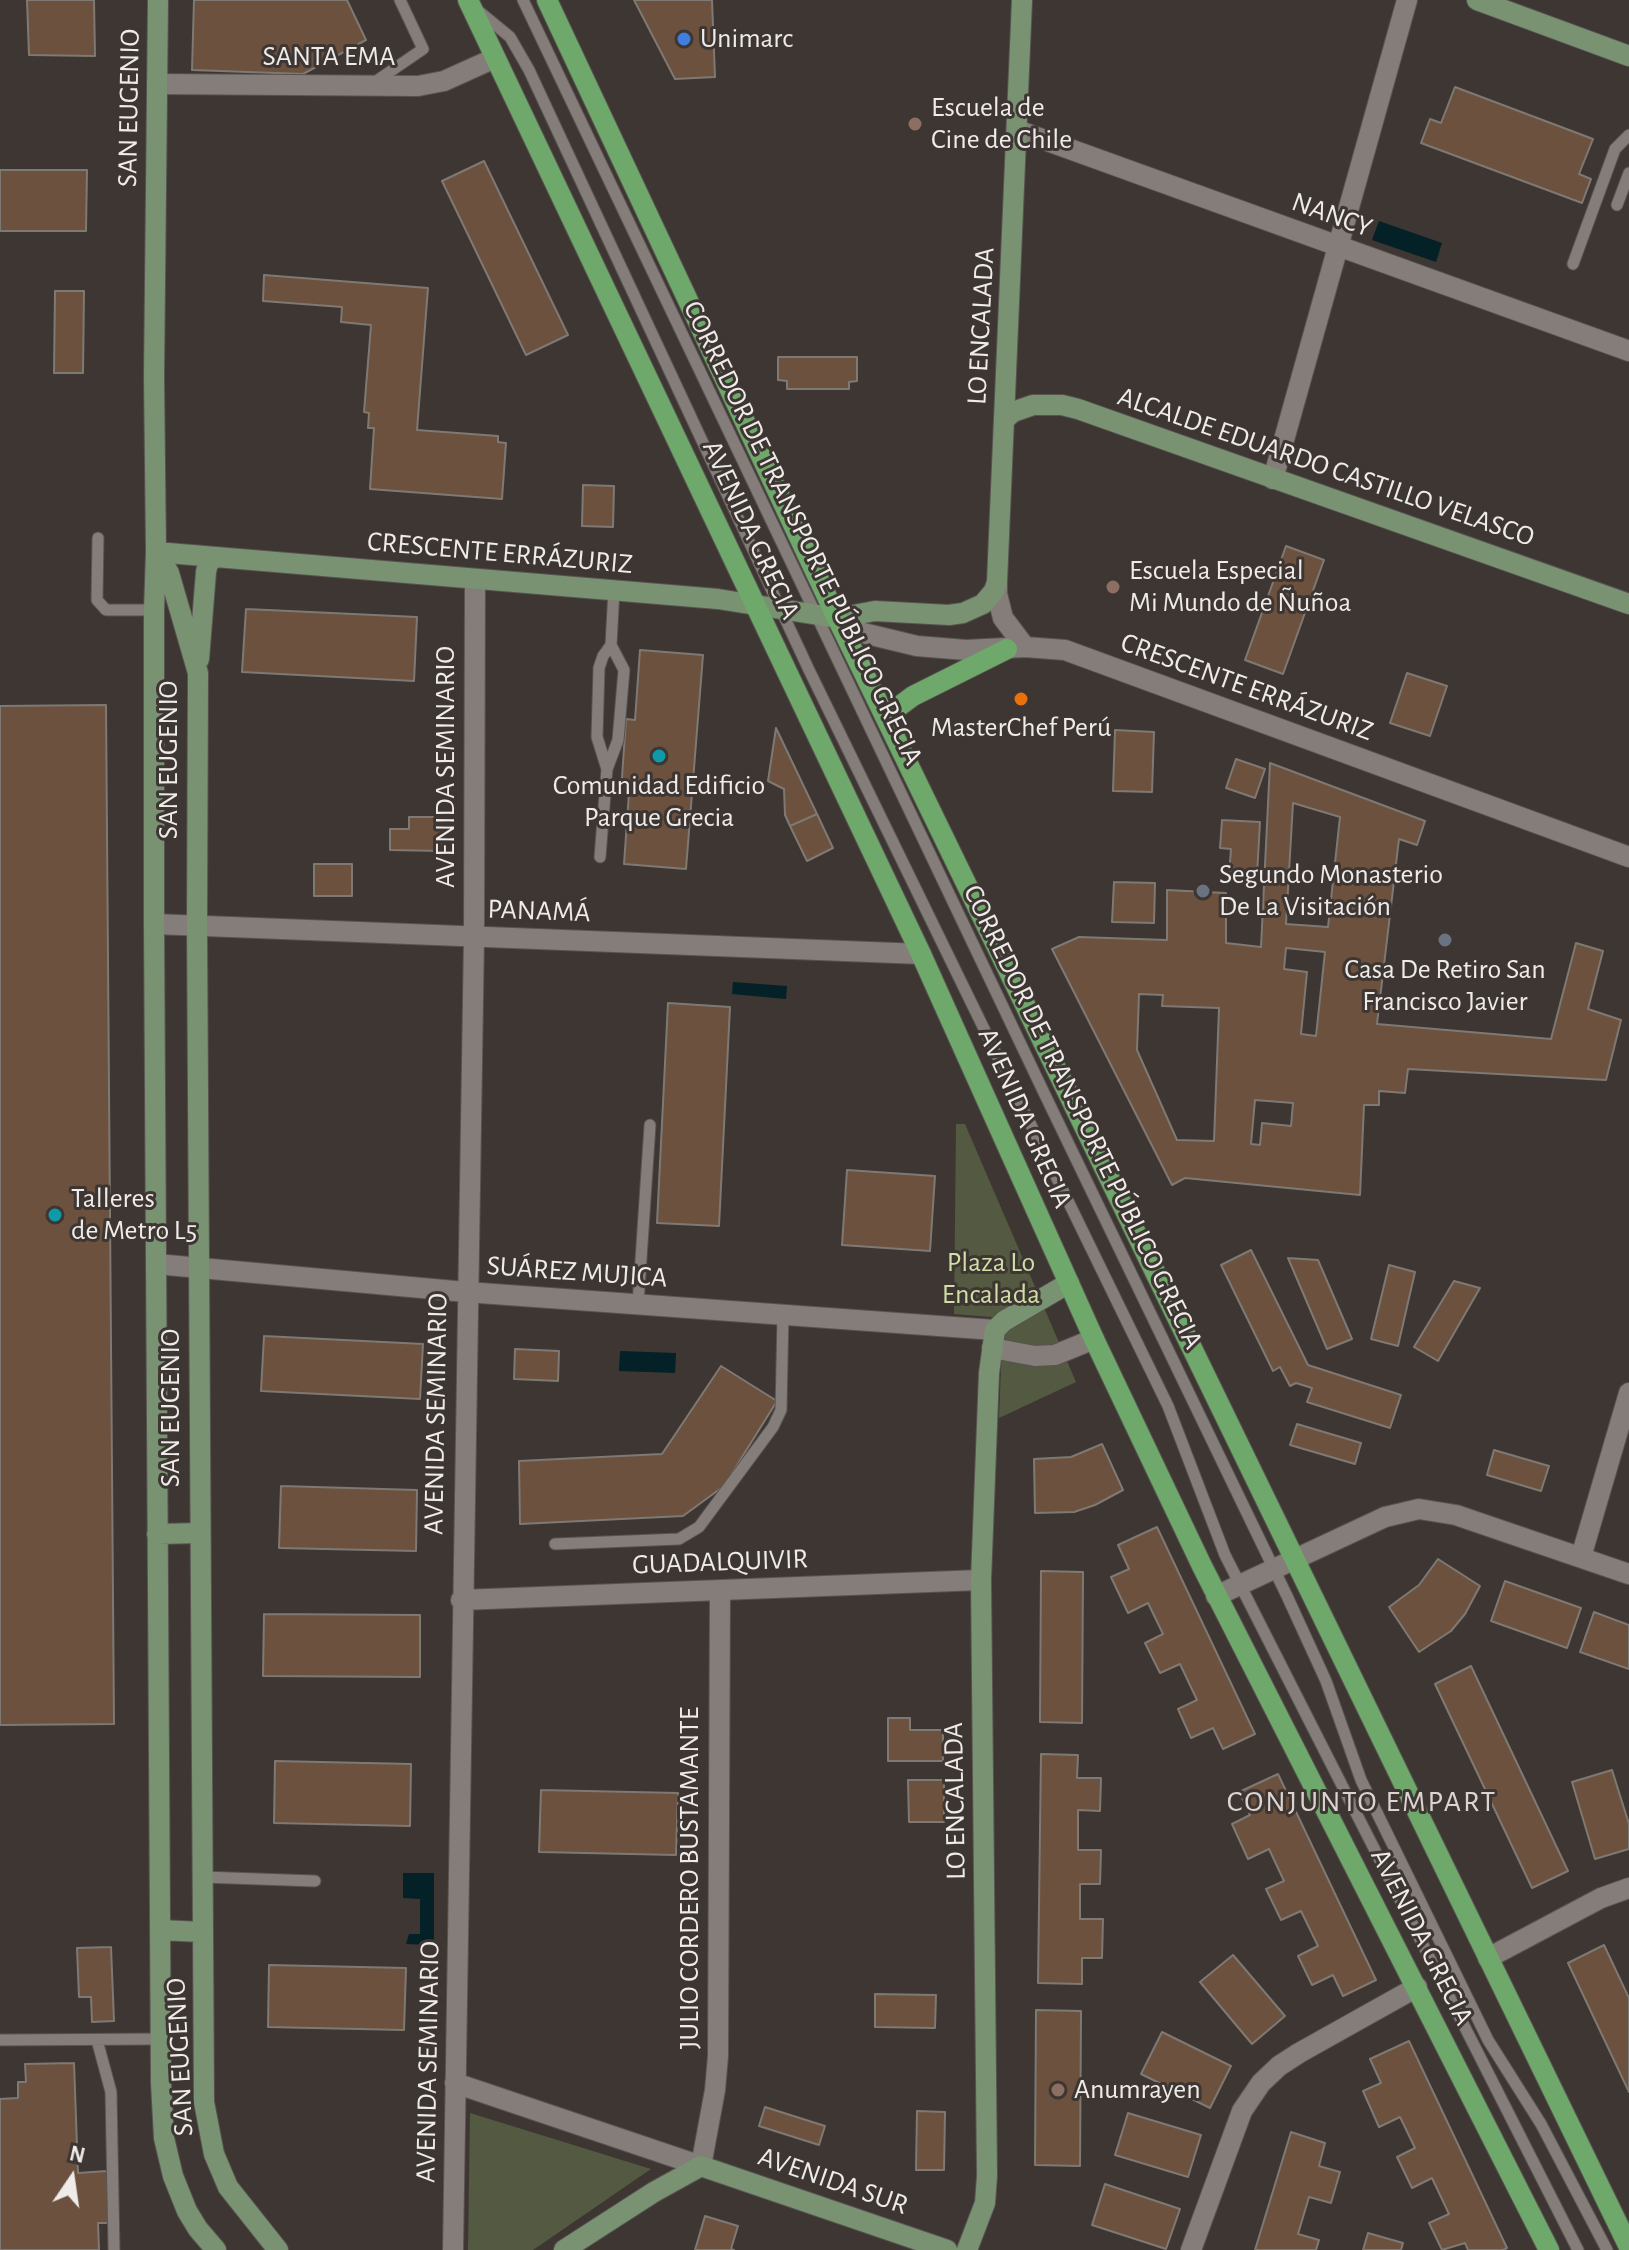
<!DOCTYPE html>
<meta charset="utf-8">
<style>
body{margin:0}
#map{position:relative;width:1629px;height:2250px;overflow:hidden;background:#3d3633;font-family:"Alegreya Sans",sans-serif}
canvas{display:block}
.north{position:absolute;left:32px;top:2138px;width:80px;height:80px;-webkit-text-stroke:6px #3d3633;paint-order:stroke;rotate:13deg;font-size:22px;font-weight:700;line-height:32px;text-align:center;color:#efebe9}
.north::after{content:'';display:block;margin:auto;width:28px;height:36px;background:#efebe9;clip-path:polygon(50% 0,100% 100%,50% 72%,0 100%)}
</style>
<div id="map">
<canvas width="1629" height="2250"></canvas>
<div class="north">N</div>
</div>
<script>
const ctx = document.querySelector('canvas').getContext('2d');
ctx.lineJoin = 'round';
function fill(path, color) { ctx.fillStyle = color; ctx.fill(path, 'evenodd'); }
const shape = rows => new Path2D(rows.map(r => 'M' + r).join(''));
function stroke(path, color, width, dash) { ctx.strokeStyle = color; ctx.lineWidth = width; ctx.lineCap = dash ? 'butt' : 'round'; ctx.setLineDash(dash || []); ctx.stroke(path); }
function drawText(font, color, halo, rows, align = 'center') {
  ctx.font = font + ' "Alegreya Sans",sans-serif'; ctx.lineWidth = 6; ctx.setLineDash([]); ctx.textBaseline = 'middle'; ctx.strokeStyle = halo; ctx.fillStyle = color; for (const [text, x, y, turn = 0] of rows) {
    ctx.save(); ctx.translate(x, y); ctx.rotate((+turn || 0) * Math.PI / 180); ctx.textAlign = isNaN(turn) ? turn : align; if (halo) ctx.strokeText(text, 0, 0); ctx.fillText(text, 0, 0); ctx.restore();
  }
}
fill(shape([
 [956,1124,965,1124,1076,1382,999,1418,1003,1318,954,1314],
 [470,2113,651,2169,533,2250,468,2250]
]), '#545a41');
fill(shape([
 [1379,221,1442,243,1436,262,1372,240],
 [733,982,787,986,786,999,732,994],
 [620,1351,676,1353,675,1373,619,1371],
 [403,1873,434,1873,434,1945,406,1944,409,1934,420,1934,420,1899,403,1898]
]), '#042128');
const building = shape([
 [27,0,94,0,95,56,29,55,27,0],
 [194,0,347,0,366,40,303,74,192,70,194,0],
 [634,0,712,0,715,77,675,79,634,0],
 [1455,87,1593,139,1579,174,1591,179,1582,203,1421,143,1430,119,1441,123,1455,87],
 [484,161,568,335,526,355,442,181,484,161],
 [0,170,87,170,86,231,0,231,0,170],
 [264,275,428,288,417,430,498,436,498,442,506,443,502,499,370,489,374,428,368,428,369,413,364,412,371,325,341,322,342,307,263,301,264,275],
 [55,291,84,291,83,373,54,373,55,291],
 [778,357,857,357,857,381,849,382,849,389,787,389,787,381,778,380,778,357],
 [583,485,614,486,613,527,582,526,583,485],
 [1286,546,1324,560,1283,674,1245,660,1286,546],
 [246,609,417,617,414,681,242,672,246,609],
 [640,650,703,655,686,869,624,864,629,793,621,792,626,719,635,720,640,650],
 [1407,673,1447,686,1430,736,1390,723,1407,673],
 [106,705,114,1724,0,1725,0,706,106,705],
 [776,728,817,814,790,826,785,815,784,789,768,781,776,728],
 [1115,730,1154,732,1152,792,1113,791,1115,730],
 [1236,759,1265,769,1255,798,1226,788,1236,759],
 [1270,763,1425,821,1417,845,1399,839,1377,1024,1551,1039,1576,943,1603,951,1588,1009,1621,1020,1606,1080,1408,1069,1405,1093,1379,1091,1379,1105,1364,1105,1360,1195,1185,1178,1172,1185,1052,949,1079,937,1167,940,1167,890,1226,893,1226,943,1261,947,1270,763],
 [1293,803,1340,817,1328,927,1286,924,1293,803],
 [1286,948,1325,952,1316,1036,1301,1034,1307,972,1284,969,1286,948],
 [1139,994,1163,995,1162,1006,1219,1008,1214,1141,1177,1140,1137,1050,1139,994],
 [1255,1100,1293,1103,1291,1126,1262,1123,1260,1145,1251,1144,1255,1100],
 [817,814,833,848,807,861,790,826,817,814],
 [409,817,442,817,442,851,390,850,390,829,409,829,409,817],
 [1222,820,1260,822,1257,875,1229,874,1231,849,1220,848,1222,820],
 [314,864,352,864,352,896,314,896,314,864],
 [1114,882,1155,883,1154,923,1112,922,1114,882],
 [668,1003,730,1007,719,1226,657,1223,668,1003],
 [847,1170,935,1176,930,1251,842,1245,847,1170],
 [1251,1250,1308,1365,1401,1395,1390,1428,1307,1402,1312,1388,1296,1383,1290,1386,1280,1367,1273,1371,1221,1265,1251,1250],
 [1288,1258,1318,1260,1352,1339,1327,1349,1288,1258],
 [1389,1265,1415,1272,1398,1346,1371,1339,1389,1265],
 [1454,1281,1480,1288,1438,1361,1414,1347,1454,1281],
 [264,1336,423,1344,420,1399,261,1391,264,1336],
 [515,1349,559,1351,558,1381,514,1379,515,1349],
 [721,1366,777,1401,724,1486,683,1516,520,1524,519,1461,662,1454,721,1366],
 [1297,1424,1361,1443,1355,1464,1290,1445,1297,1424],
 [1102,1444,1123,1490,1095,1505,1074,1512,1035,1513,1034,1459,1071,1457,1102,1444],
 [1494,1450,1549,1466,1541,1491,1487,1475,1494,1450],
 [281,1486,417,1490,416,1551,279,1548,281,1486],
 [1157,1527,1255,1734,1223,1749,1213,1728,1191,1738,1178,1709,1197,1700,1180,1664,1160,1673,1145,1643,1163,1634,1148,1603,1128,1613,1111,1577,1129,1569,1118,1545,1157,1527],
 [1438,1559,1480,1586,1465,1614,1451,1631,1419,1652,1389,1607,1419,1585,1438,1559],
 [1041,1571,1083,1572,1082,1723,1040,1722,1041,1571],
 [1505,1581,1581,1608,1567,1648,1491,1621,1505,1581],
 [1594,1612,1629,1625,1629,1669,1580,1652,1594,1612],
 [264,1614,420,1615,420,1677,263,1676,264,1614],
 [1471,1666,1568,1871,1532,1888,1435,1684,1471,1666],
 [888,1718,910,1718,910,1730,943,1730,943,1761,888,1761,888,1718],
 [1041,1754,1078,1755,1077,1778,1101,1778,1100,1811,1078,1810,1078,1850,1101,1850,1100,1884,1080,1884,1080,1919,1103,1919,1102,1958,1082,1958,1082,1984,1038,1983,1041,1754],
 [275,1761,411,1764,410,1826,274,1823,275,1761],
 [1612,1770,1629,1824,1629,1849,1595,1859,1572,1782,1612,1770],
 [1278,1774,1376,1980,1343,1996,1333,1975,1312,1985,1298,1956,1318,1946,1301,1911,1281,1920,1266,1889,1284,1881,1269,1849,1248,1859,1232,1824,1250,1815,1239,1792,1278,1774],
 [908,1780,944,1780,944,1822,909,1822,908,1780],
 [541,1790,678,1793,676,1855,539,1852,541,1790],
 [1604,1945,1629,1998,1629,2092,1568,1963,1604,1945],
 [111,1947,114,2021,92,2022,91,1997,79,1997,77,1948,111,1947],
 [1233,1955,1285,2016,1252,2044,1200,1982,1233,1955],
 [269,1965,406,1968,404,2030,268,2027,269,1965],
 [875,1994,936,1995,935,2028,875,2027,875,1994],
 [1036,2010,1081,2011,1080,2166,1035,2165,1036,2010],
 [1162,2032,1231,2066,1210,2108,1141,2074,1162,2032],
 [1409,2041,1507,2248,1503,2250,1468,2250,1465,2243,1442,2250,1429,2223,1449,2214,1432,2178,1412,2188,1397,2157,1415,2148,1400,2117,1379,2127,1363,2091,1381,2083,1370,2059,1409,2041],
 [74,2063,78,2173,107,2171,109,2223,98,2223,99,2250,0,2250,0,2099,18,2098,18,2082,26,2082,25,2064,74,2063],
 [765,2107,825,2126,819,2145,759,2126,765,2107],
 [917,2111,945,2112,944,2170,916,2170,917,2111],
 [1128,2113,1201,2135,1188,2177,1115,2155,1128,2113],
 [1291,2132,1325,2143,1319,2166,1340,2172,1331,2203,1309,2197,1298,2234,1319,2240,1316,2250,1255,2250,1291,2132],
 [1105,2184,1180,2209,1166,2249,1092,2225,1105,2184],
 [705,2216,738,2226,731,2249,734,2250,695,2250,705,2216],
 [1368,2233,1403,2243,1401,2250,1363,2250,1368,2233]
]);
fill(building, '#6b513e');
stroke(building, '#7f7974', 2);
const lane = shape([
 [523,0,1046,1097,1287,1596,1326,1681,1361,1780,1488,2040,1541,2124,1607,2250],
 [476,9,510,37,529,70,809,670,1168,1406,1225,1555,1578,2250],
 [372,84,423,49,400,0],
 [1617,205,1629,173],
 [1573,264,1615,149,1629,135],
 [98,538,97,600,106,610,154,610],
 [607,769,597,737,599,668,603,656,611,645,614,590],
 [600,857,607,769,618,740,624,670,611,645],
 [638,1304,650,1125],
 [555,1544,679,1539,699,1527,773,1427,781,1410,783,1315],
 [202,1877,315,1881],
 [0,2040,160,2039],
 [97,2040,111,2092,114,2250]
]);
const street = shape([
 [157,84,418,86,444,81,495,58],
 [1017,130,1629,351],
 [1273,479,1407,0],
 [997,582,997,594,1003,618,1025,647],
 [837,618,859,632,917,646,966,650,1025,647,1065,650,1629,857],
 [154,924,921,954],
 [156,1264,466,1292,995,1330],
 [992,1348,1035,1356,1055,1355,1094,1339],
 [1581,1557,1629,1393],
 [1216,1596,1385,1517,1419,1509,1456,1515,1629,1574],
 [461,1600,981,1580],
 [1488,1958,1601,1898,1629,1888],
 [455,2083,701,2166,715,2090,718,2056,720,1590],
 [453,2250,474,937,475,579],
 [1191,2250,1242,2111,1261,2083,1279,2066,1299,2053,1417,1987]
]);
const secondary = shape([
 [158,0,154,377,156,552,154,610,154,924,161,2083,164,2138,173,2176,187,2211,198,2229,216,2250],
 [1477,0,1629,56],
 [1004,420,1013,412,1033,405,1062,405,1078,409,1629,604],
 [156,552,718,599,837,618,875,611,949,615,963,613,983,604,994,591,997,582,1022,0],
 [158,554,169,573,198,673,197,926,204,2102,214,2154,228,2187,278,2250],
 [199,659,206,572,208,563,214,558],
 [157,1534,200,1533],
 [160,1930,202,1932],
 [564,2250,654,2192,701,2166,947,2250],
 [967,2250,985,2203,987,2176,981,1580,989,1373,995,1330,1004,1321,1069,1283]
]);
const primary = shape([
 [468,0,921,954,1094,1339,1202,1566,1549,2250],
 [547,0,837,618,1629,2247],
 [886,716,913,696,1007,649]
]);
stroke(lane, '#585351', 13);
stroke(street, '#585351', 22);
stroke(secondary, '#585351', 22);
stroke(primary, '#585351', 22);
stroke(lane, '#857d7a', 11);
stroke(street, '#857d7a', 20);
stroke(secondary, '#799372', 20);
stroke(primary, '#6ea86a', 20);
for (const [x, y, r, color] of [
 [684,39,8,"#3f7fe0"],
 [915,124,8,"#8d6e63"],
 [1113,587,8,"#8d6e63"],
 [1021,699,8,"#e8710a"],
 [659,756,8,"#0f9aa8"],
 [1203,891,8,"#6b7280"],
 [1445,940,8,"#6b7280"],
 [55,1215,8,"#0f9aa8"],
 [1058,2090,8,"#8d6e63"]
]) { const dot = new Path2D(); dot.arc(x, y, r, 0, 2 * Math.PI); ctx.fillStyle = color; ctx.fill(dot); stroke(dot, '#3d3633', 3); }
drawText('28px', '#efebe9', '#3d3633', [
 ["Unimarc",700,39],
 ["Escuela de",931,108],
 ["Cine de Chile",931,140],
 ["Escuela Especial",1129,571],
 ["Mi Mundo de Ñuñoa",1129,603],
 ["MasterChef Perú",1021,728,"center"],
 ["Comunidad Edificio",659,786,"center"],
 ["Parque Grecia",659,818,"center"],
 ["Segundo Monasterio",1219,875],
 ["De La Visitación",1219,907],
 ["Casa De Retiro San",1445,970,"center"],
 ["Francisco Javier",1445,1002,"center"],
 ["Talleres",71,1199],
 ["de Metro L5",71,1231],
 ["Anumrayen",1074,2090]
], 'left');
drawText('28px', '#efebe9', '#3d3633', [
 ["SANTA EMA",329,57],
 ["SAN EUGENIO",129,108,-89],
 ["NANCY",1332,215,20],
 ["LO ENCALADA",981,326,-87],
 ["ALCALDE EDUARDO CASTILLO VELASCO",1326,467,19],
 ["AVENIDA GRECIA",751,530,65],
 ["CORREDOR DE TRANSPORTE PÚBLICO GRECIA",803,533,64],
 ["CRESCENTE ERRÁZURIZ",500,553,5],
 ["CRESCENTE ERRÁZURIZ",1247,687,20],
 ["SAN EUGENIO",169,760,-90],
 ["AVENIDA SEMINARIO",446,767,-90],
 ["PANAMÁ",539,911,2],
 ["CORREDOR DE TRANSPORTE PÚBLICO GRECIA",1083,1117,64],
 ["AVENIDA GRECIA",1025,1118,66],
 ["SUÁREZ MUJICA",577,1272,4],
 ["SAN EUGENIO",171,1408,-90],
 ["AVENIDA SEMINARIO",436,1414,-89],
 ["GUADALQUIVIR",720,1562,-2],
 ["LO ENCALADA",955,1801,-91],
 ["JULIO CORDERO BUSTAMANTE",690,1878,-90],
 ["AVENIDA GRECIA",1422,1937,63],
 ["SAN EUGENIO",180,2057,-93],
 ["AVENIDA SEMINARIO",428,2062,-89],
 ["AVENIDA SUR",833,2181,19]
]);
drawText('28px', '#d1dea6', '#3d3633', [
 ["Plaza Lo",991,1263],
 ["Encalada",991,1295]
]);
ctx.letterSpacing = '2px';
drawText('30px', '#dcd4d0', '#3d3633', [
 ["CONJUNTO EMPART",1362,1802]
]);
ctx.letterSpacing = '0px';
</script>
